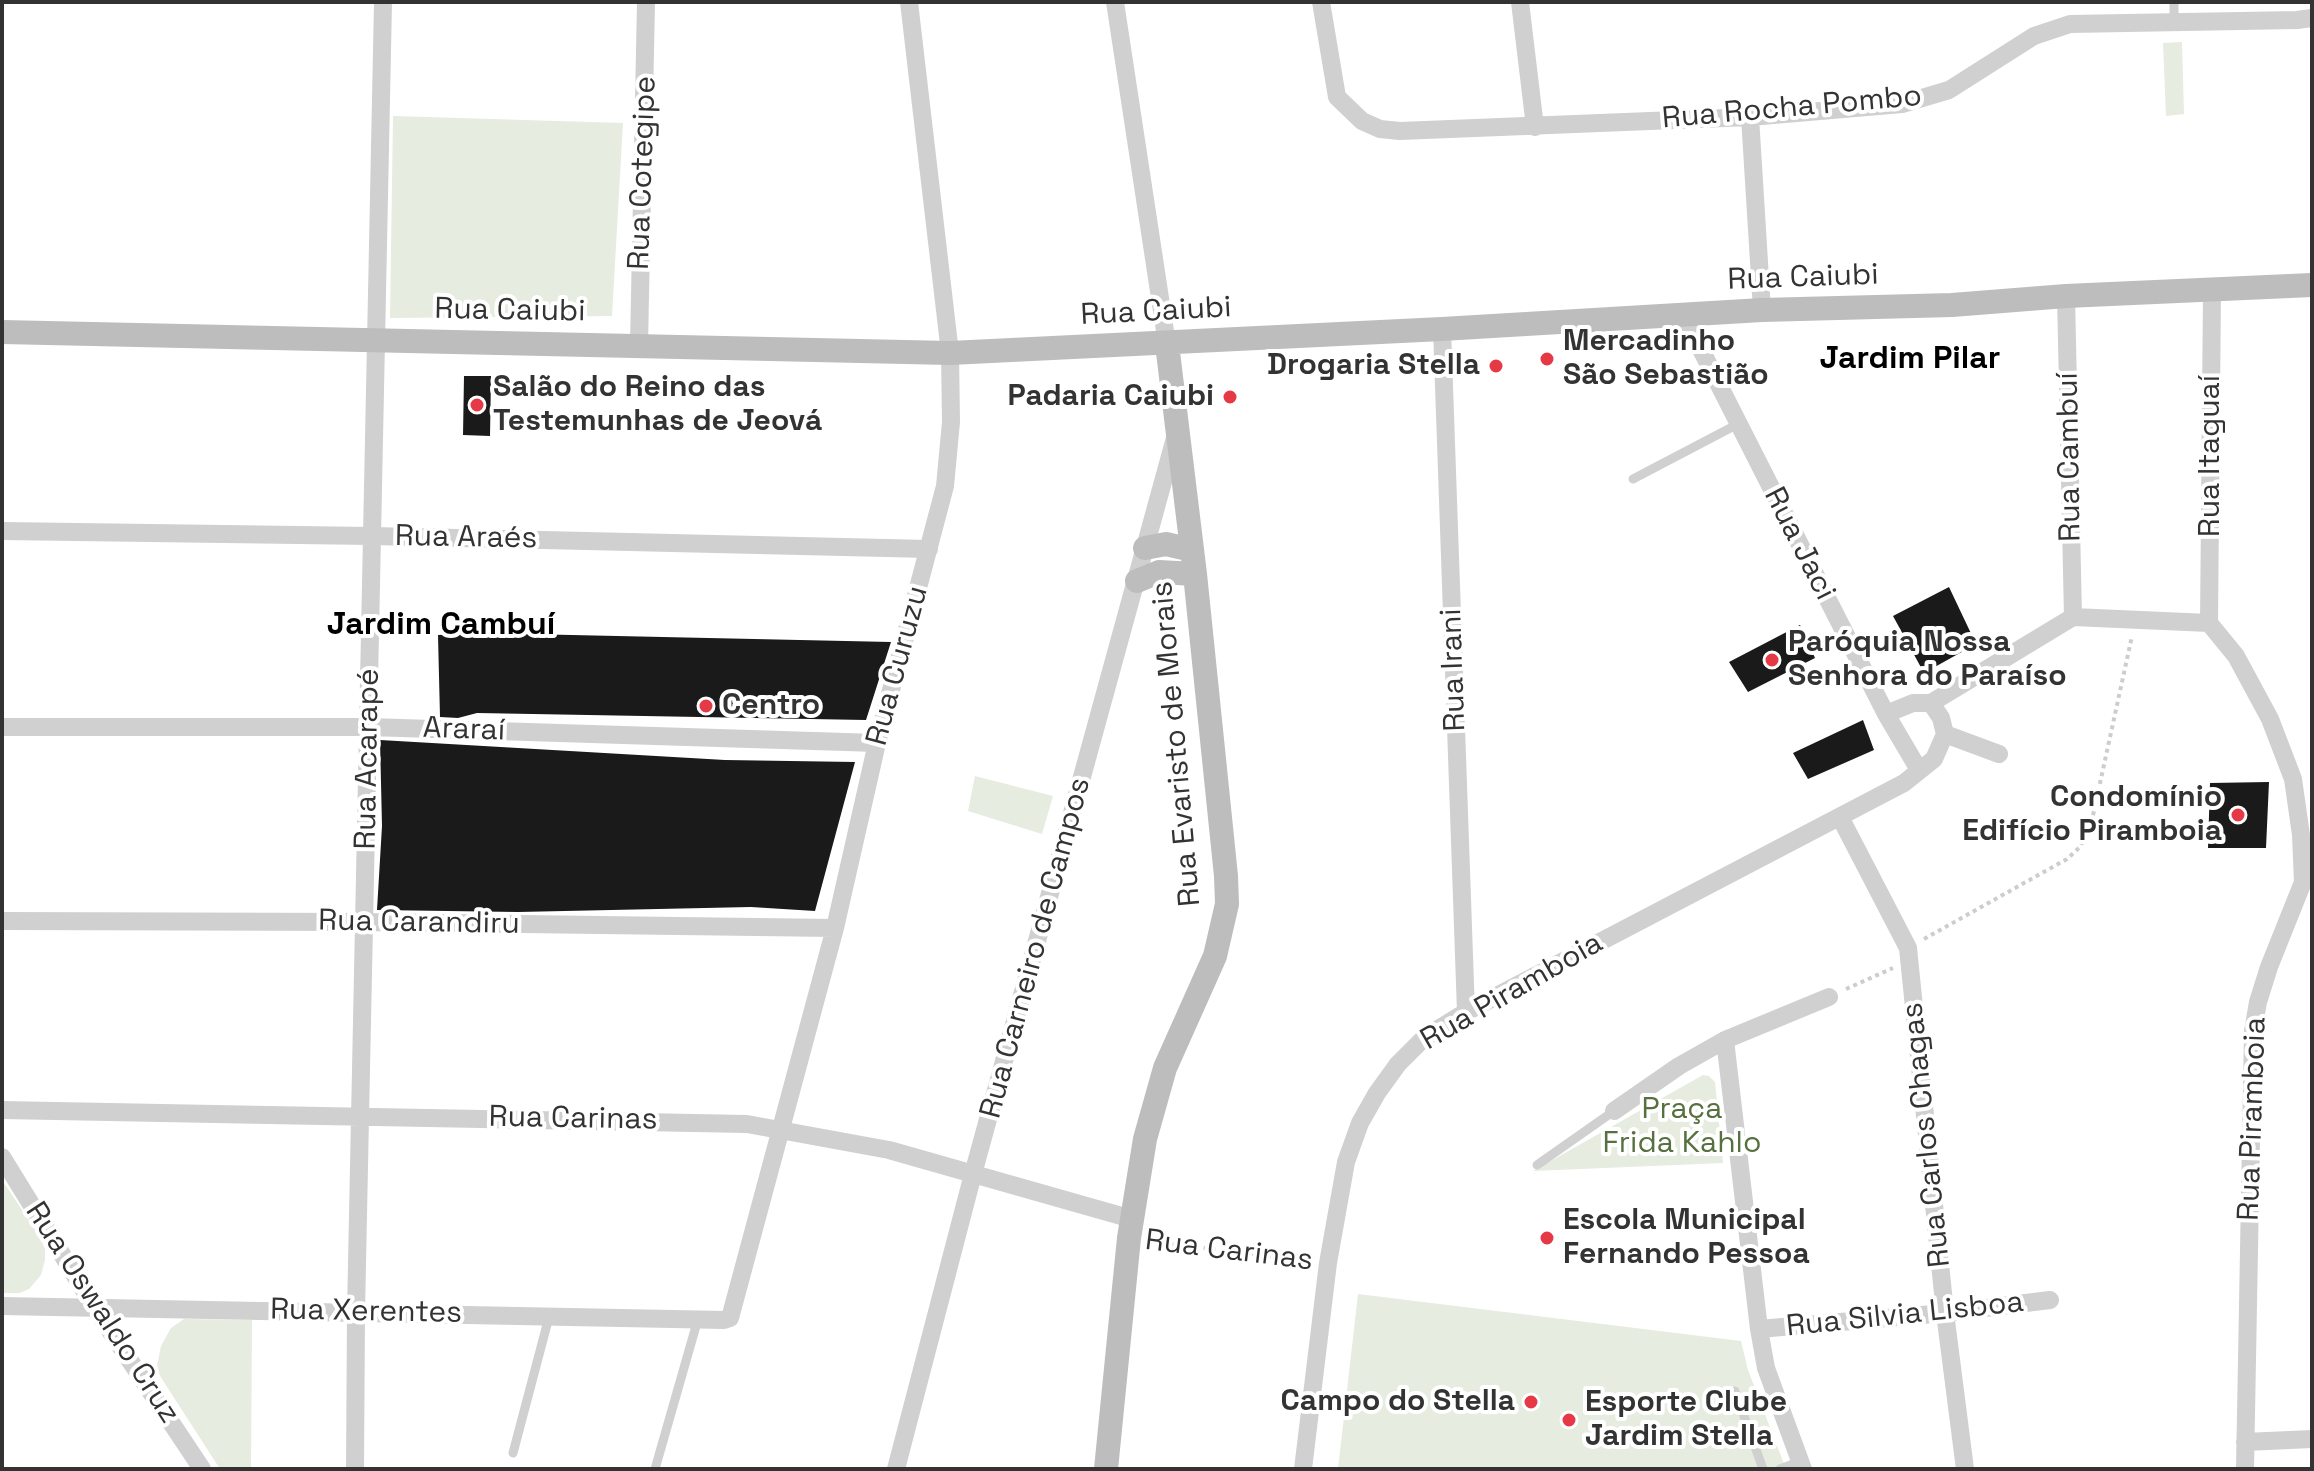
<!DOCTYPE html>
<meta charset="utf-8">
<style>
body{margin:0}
#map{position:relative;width:2314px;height:1471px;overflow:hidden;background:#fff;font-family:"Space Grotesk",sans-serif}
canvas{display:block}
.frame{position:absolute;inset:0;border:4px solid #333;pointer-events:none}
</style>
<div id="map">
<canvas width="2314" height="1471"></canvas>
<div class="frame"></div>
</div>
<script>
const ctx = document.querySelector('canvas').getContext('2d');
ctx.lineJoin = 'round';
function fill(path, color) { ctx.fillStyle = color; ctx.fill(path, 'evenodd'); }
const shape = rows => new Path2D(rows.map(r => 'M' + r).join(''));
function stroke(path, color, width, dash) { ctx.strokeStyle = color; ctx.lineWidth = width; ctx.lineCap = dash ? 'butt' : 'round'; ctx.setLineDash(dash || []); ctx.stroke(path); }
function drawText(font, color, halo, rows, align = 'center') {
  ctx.font = font + ' "Space Grotesk",sans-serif'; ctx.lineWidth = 8; ctx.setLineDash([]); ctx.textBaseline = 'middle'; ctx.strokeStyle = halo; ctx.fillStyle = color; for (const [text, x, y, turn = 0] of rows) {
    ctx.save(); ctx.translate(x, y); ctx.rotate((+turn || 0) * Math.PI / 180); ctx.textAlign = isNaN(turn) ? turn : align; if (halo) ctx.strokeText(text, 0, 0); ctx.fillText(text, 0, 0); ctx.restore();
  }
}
fill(shape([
 [2182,42,2184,114,2166,116,2163,43],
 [393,116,623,123,612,316,390,318],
 [975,776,1053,796,1042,834,968,811],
 [1703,1075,1709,1076,1715,1082,1723,1163,1533,1171],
 [2,1180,39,1235,45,1249,45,1260,41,1275,29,1289,20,1293,2,1293],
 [1358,1294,1741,1341,1748,1370,1786,1469,1338,1469],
 [184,1319,252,1320,251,1469,220,1469,160,1376,157,1366,161,1346,171,1328]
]), '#e6ecdf');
fill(shape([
 [464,376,491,376,490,436,463,435],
 [1949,587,1976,644,1924,673,1893,616],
 [1800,625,1815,658,1748,692,1729,662],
 [480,633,891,642,866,720,477,713,458,718,440,717,438,635],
 [1863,720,1874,750,1808,779,1793,753],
 [380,740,725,760,855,762,815,911,751,907,518,912,377,910,382,826],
 [2269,782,2266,848,2208,848,2210,783]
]), '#1a1a1a');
stroke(shape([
 [1924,939,2067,859,2080,847,2092,820,2132,636],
 [1846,989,1893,968],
 [1148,1241,1310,1261]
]), '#cdcdcd', 4, [4, 4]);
stroke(shape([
 [2174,2,2174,22],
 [1633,479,1738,424],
 [1537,1165,1614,1111],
 [1735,1391,1763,1469],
 [513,1453,549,1317],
 [655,1469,698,1319],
 [1780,1469,1801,1461]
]), '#d0d0d0', 9);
stroke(shape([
 [1115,2,1167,344],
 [1321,2,1337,97,1362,121,1380,129,1400,131,1750,117,1902,104,1949,90,2034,36,2070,24,2297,20,2312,18],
 [1520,2,1535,127],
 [1750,117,1762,310],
 [2066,296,2073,617],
 [1684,316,1886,714,1919,770],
 [1442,329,1466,1012],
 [639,345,646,2],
 [2,531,372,536,929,549],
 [2209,623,2212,290],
 [1886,714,1913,703,1931,703,2073,617,2209,623,2236,656,2270,719,2293,779,2301,835,2303,882,2269,967,2258,1002,2253,1031,2245,1469],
 [2,727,369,727,877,743],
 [1945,734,1999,754],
 [1840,817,1908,948,1945,1313,1965,1469],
 [2,921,365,922,835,928],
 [1725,1040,1759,1329,1766,1368,1803,1469],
 [2,1110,747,1124,889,1150,1132,1219],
 [1614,1111,1679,1066,1725,1040,1829,997],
 [2,1157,95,1308,202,1469],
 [2,1306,724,1320,730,1318,835,928,877,743,945,486,951,422,950,353,909,2],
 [1759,1329,1945,1313,2050,1300],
 [2245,1442,2312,1439],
 [355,1469,356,1312,383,2],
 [896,1469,973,1174,1175,438],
 [1303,1469,1328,1263,1346,1162,1360,1123,1377,1093,1398,1064,1424,1038,1466,1012,1904,783,1934,759,1945,734,1941,718,1931,703]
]), '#d0d0d0', 18);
stroke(shape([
 [2,332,950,353,1442,329,1762,310,1952,305,2066,296,2312,285],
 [1145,548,1166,544,1192,550],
 [1137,581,1159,572,1195,574],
 [1106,1469,1129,1238,1145,1139,1165,1068,1215,956,1227,904,1226,876,1195,574,1167,344]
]), '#bdbdbd', 24);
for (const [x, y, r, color] of [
 [1547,359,8,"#e63946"],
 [1496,366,8,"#e63946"],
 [1230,397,8,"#e63946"],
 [477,405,8,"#e63946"],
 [1772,660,8,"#e63946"],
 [706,706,8,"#e63946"],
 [2238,815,8,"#e63946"],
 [1547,1238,8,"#e63946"],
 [1531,1402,8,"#e63946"],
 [1569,1420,8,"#e63946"]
]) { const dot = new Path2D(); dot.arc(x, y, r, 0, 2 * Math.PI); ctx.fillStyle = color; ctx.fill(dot); stroke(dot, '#fff', 3); }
drawText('30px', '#333', '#fff', [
 ["Rua Rocha Pombo",1792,108,-5],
 ["Rua Cotegipe",643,173,-88],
 ["Rua Caiubi",1803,278,-2],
 ["Rua Caiubi",510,311,1],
 ["Rua Caiubi",1156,312,-3],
 ["Rua Itaguaí",2211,456,-90],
 ["Rua Cambuí",2070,457,-91],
 ["Rua Araés",466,538,1],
 ["Rua Jaci",1799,544,63],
 ["Rua Curuzu",898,666,-75],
 ["Rua Irani",1454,670,-92],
 ["Araraí",464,730,2],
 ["Rua Evaristo de Morais",1177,744,-95],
 ["Rua Acarapé",368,759,-89],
 ["Rua Carandiru",419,923,1],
 ["Rua Carneiro de Campos",1036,948,-75],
 ["Rua Piramboia",1512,992,-30],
 ["Rua Carinas",573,1119,1],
 ["Rua Piramboia",2253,1119,-88],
 ["Rua Carlos Chagas",1927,1135,-96],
 ["Rua Carinas",1229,1251,7],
 ["Rua Xerentes",366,1312,1],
 ["Rua Oswaldo Cruz",102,1313,57],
 ["Rua Silvia Lisboa",1905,1315,-6]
]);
drawText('bold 30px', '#333', '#fff', [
 ["Mercadinho",1563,342],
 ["São Sebastião",1563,376],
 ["Drogaria Stella",1480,366,"right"],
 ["Salão do Reino das",493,388],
 ["Testemunhas de Jeová",493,422],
 ["Padaria Caiubi",1214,397,"right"],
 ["Paróquia Nossa",1788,643],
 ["Senhora do Paraíso",1788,677],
 ["Centro",722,706],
 ["Condomínio",2222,798,"right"],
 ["Edifício Piramboia",2222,832,"right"],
 ["Escola Municipal",1563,1221],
 ["Fernando Pessoa",1563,1255],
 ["Campo do Stella",1515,1402,"right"],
 ["Esporte Clube",1585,1403],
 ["Jardim Stella",1585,1437]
], 'left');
drawText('30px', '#56703f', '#fff', [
 ["Praça",1682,1110],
 ["Frida Kahlo",1682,1144]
]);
drawText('bold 32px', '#000', '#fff', [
 ["Jardim Pilar",1910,359],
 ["Jardim Cambuí",441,625]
]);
</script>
